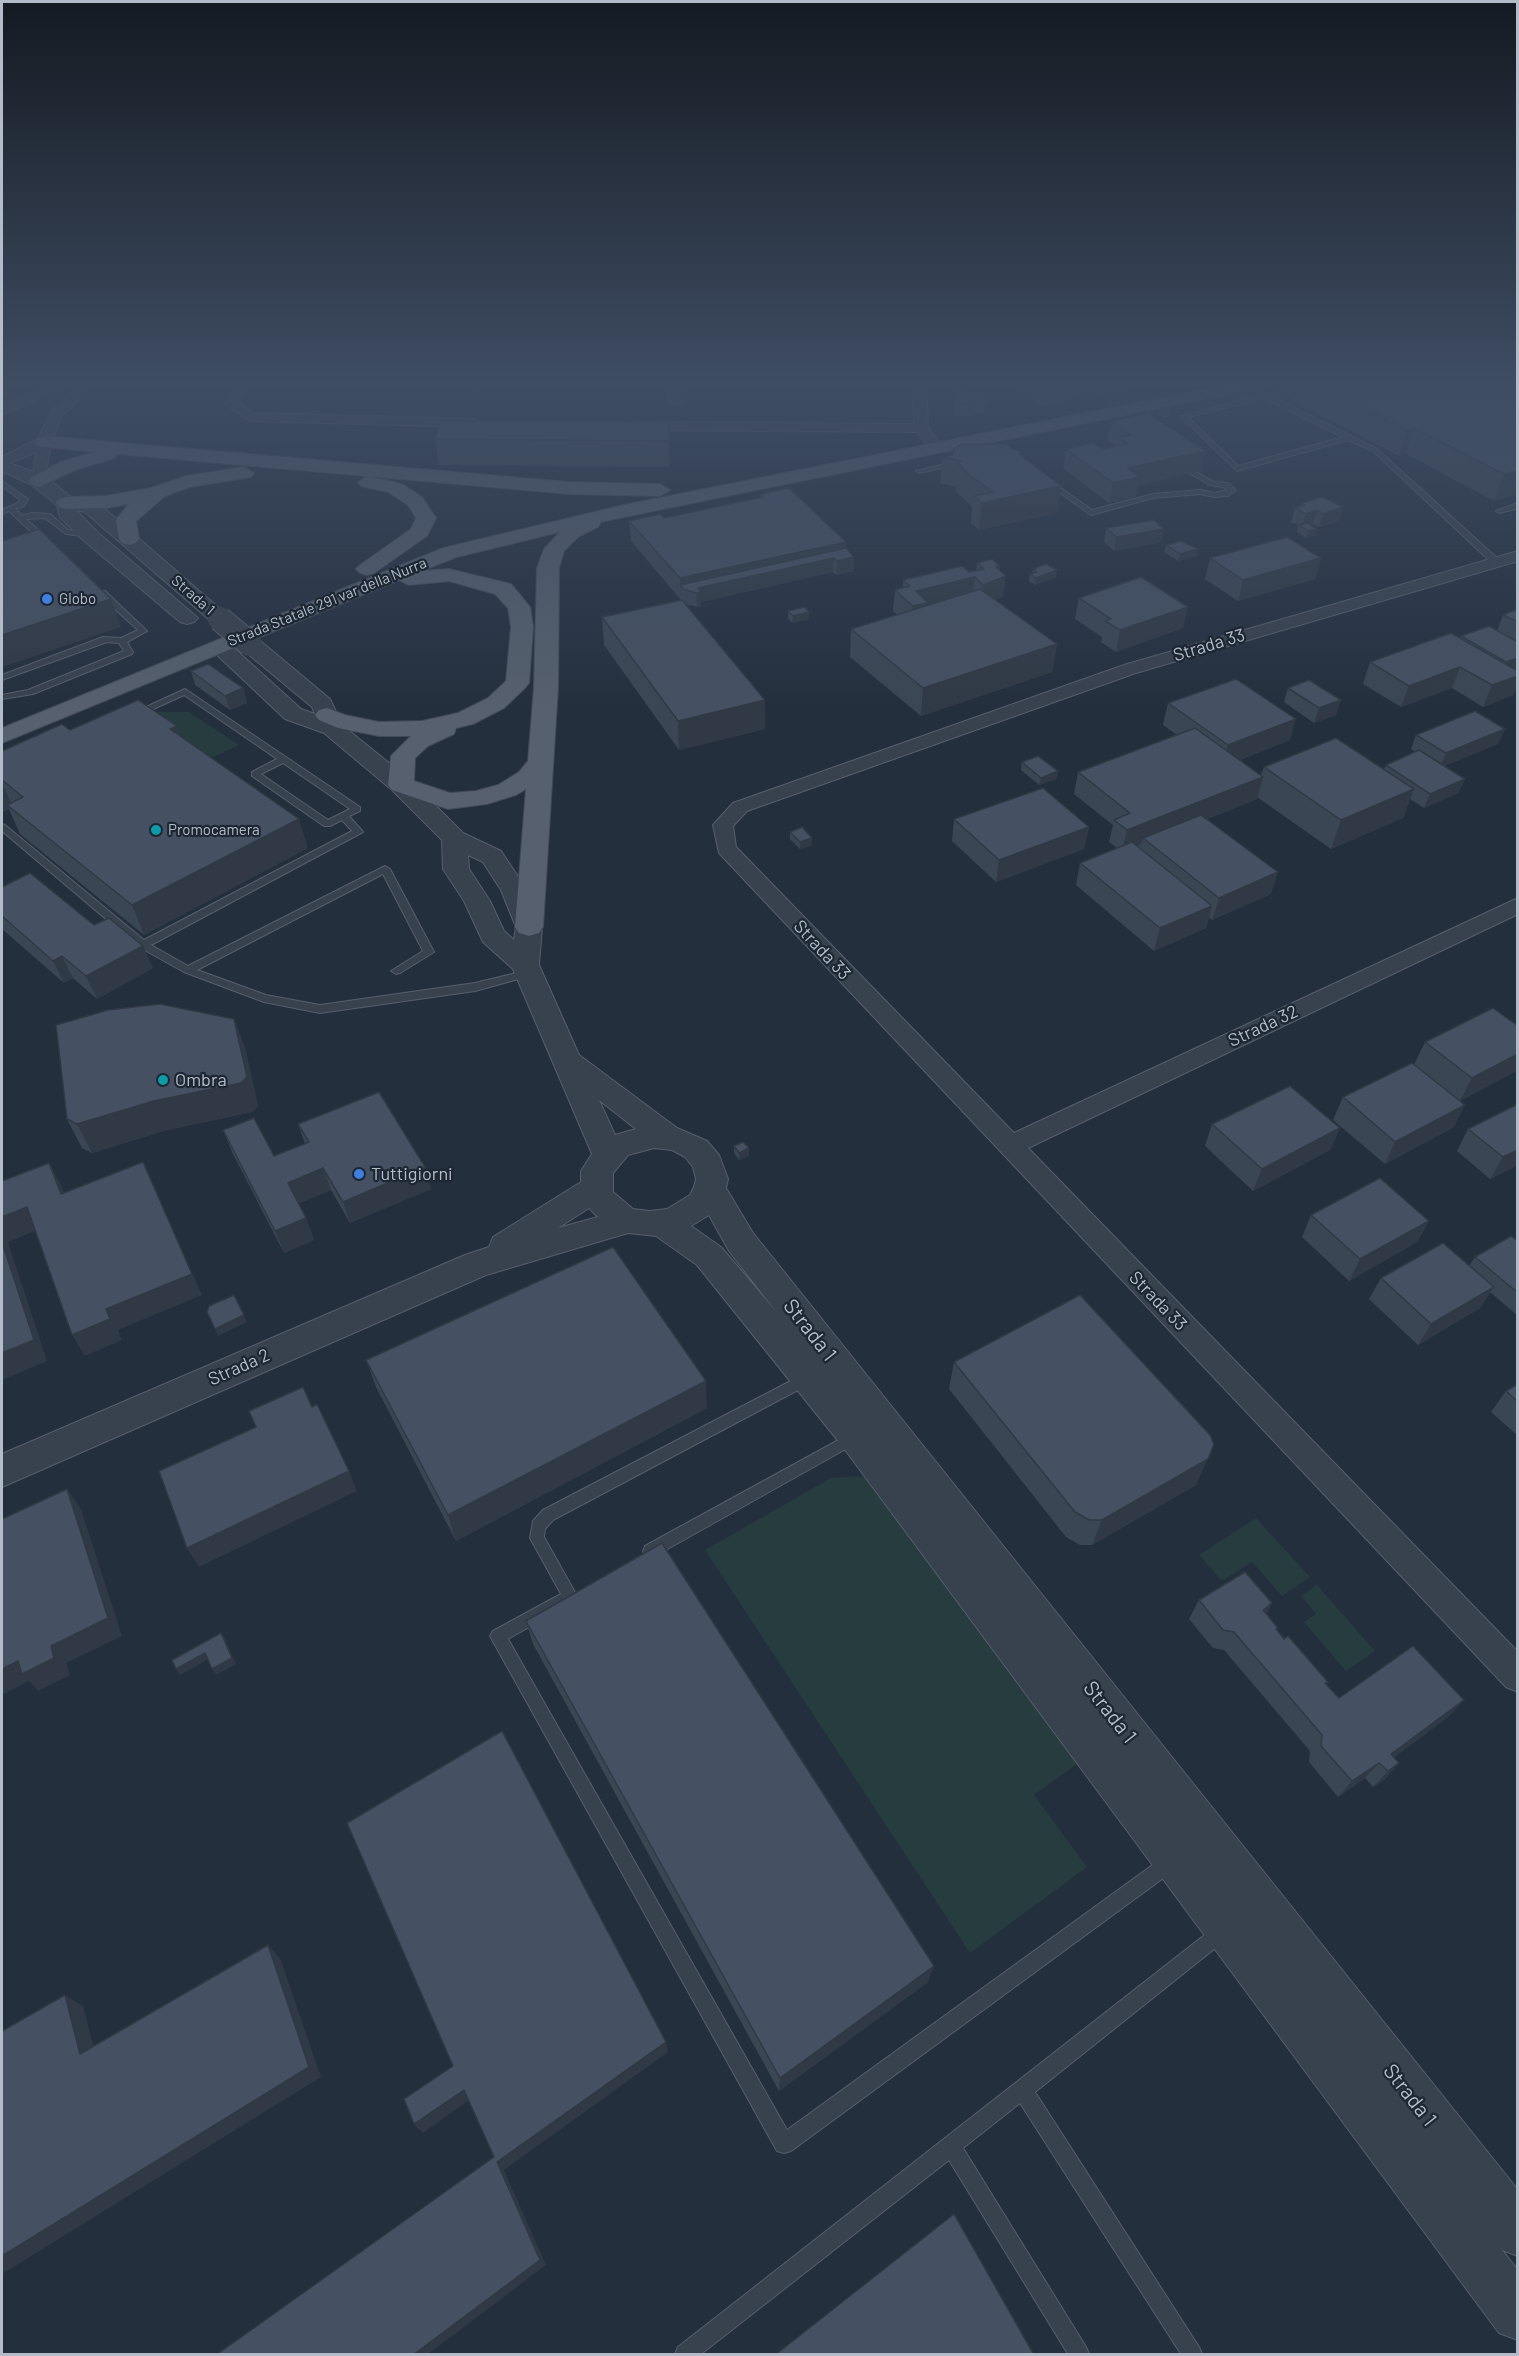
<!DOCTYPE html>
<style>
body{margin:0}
#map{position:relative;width:1519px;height:2356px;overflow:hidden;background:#242f3e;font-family:Barlow,sans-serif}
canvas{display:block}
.frame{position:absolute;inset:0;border:3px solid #b4bcc9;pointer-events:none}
</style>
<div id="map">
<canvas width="1519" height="2356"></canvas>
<div class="frame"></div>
</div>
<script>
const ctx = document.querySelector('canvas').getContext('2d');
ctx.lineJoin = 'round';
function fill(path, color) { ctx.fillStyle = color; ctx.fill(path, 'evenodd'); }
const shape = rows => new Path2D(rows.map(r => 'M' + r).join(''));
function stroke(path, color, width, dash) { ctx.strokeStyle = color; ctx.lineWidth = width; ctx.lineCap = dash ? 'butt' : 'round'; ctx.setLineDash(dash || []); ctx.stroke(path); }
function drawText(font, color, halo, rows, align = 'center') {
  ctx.font = font + ' Barlow,sans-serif'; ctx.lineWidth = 4.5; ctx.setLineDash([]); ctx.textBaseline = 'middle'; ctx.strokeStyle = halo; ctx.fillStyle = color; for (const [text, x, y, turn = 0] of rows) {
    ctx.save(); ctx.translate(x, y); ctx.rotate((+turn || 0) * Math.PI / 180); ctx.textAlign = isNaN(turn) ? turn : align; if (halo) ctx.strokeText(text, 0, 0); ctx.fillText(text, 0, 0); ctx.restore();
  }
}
fill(shape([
 [146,712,189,712,239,745,193,767],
 [864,1476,1081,1761,1034,1795,1087,1867,970,1953,705,1550,831,1478],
 [1256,1518,1310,1577,1282,1596,1252,1562,1222,1581,1199,1555],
 [1317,1585,1375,1651,1346,1671,1304,1622,1316,1614,1301,1596]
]), '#263c3f');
const service = shape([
 [1320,382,1330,382,1273,397,1377,449,1499,560,1499,564,1493,564,1373,451,1348,440,1237,471,1180,416,1262,395,1247,386,1247,384,1249,383,1268,394,1320,382],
 [1266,398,1283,408,1343,437,1238,466,1188,417,1266,398],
 [958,461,961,463,960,464,919,473,916,471,958,461],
 [1179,463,1214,482,1228,483,1236,490,1228,496,1214,497,1200,494,1153,498,1091,515,1045,482,1051,481,1092,510,1153,494,1200,490,1214,493,1228,490,1223,487,1210,485,1177,466,1177,464,1179,463],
 [2,481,28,499,24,506,15,509,22,515,34,513,50,514,68,530,93,535,89,537,66,534,45,518,26,519,49,540,42,542,9,511,2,514,2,510,18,503,20,500,2,486,2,481],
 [1518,503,1518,508,1500,513,1496,511,1518,503],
 [99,591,105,591,147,631,127,642,133,652,132,654,33,694,2,699,2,695,28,690,124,651,119,643,107,642,2,680,2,675,103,637,121,638,138,630,99,595,99,591],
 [185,689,360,807,360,811,349,816,363,832,151,945,188,966,385,866,390,869,434,952,400,973,396,974,391,971,423,951,383,874,197,970,266,995,320,1005,475,983,529,970,534,973,533,975,475,991,320,1013,264,1002,184,972,139,947,2,831,2,824,5,825,144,940,352,831,342,820,330,826,324,826,252,776,252,772,277,759,184,695,140,715,133,713,185,689],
 [283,763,350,809,328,820,261,774,283,763],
 [808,1372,813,1374,815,1378,813,1382,553,1520,545,1529,544,1537,577,1596,575,1601,568,1602,566,1606,508,1639,787,2130,1165,1856,1171,1854,1177,1856,1179,1862,1177,1868,791,2151,784,2153,777,2151,490,1636,493,1631,561,1594,530,1538,533,1521,543,1510,808,1372],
 [855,1431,860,1433,862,1437,860,1441,655,1556,650,1558,645,1556,643,1551,645,1546,855,1431],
 [1222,1923,1228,1926,1231,1932,1228,1938,1035,2092,1199,2347,1202,2354,1181,2354,1020,2103,963,2148,1086,2347,1089,2354,1068,2354,949,2160,701,2354,675,2354,678,2347,1216,1926,1222,1923]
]);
const minor = shape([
 [58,382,76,382,2,415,2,406,58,382],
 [83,382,97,382,62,416,51,442,44,484,34,484,32,481,36,452,2,466,2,457,38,439,51,411,83,382],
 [238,382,252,382,239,402,253,413,473,419,480,423,473,427,250,421,224,403,238,382],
 [912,382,926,382,928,427,938,440,936,443,926,443,917,432,636,430,629,426,636,422,914,424,912,382],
 [1518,551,1518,561,1136,673,747,811,733,826,736,847,1014,1133,1518,898,1518,914,1028,1148,1518,1652,1518,1692,1506,1687,719,853,713,825,733,803,1124,665,1518,551]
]);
const tertiary = shape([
 [2,460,46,477,72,498,98,503,227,615,231,619,227,623,213,623,85,512,76,510,96,531,198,618,194,622,187,624,180,622,82,539,60,517,57,505,32,485,2,471,2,460],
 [250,638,258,639,330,699,342,725,410,780,463,833,501,851,527,890,542,927,539,965,579,1055,677,1128,707,1141,719,1155,728,1179,726,1188,753,1233,1518,2190,1518,2256,1502,2250,1518,2270,1518,2340,1499,2333,843,1447,697,1265,656,1236,628,1233,486,1275,2,1487,2,1454,465,1255,489,1247,493,1237,581,1182,581,1171,592,1154,513,969,483,942,464,901,443,869,442,840,392,790,324,733,285,719,216,654,219,649,235,649,301,709,315,714,312,707,242,649,239,644,242,639,250,638],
 [468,855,483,862,501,890,516,927,514,940,504,931,490,901,469,869,468,855],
 [599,1100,636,1129,615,1135,599,1100],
 [654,1148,672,1150,685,1157,693,1167,696,1179,694,1187,690,1195,667,1209,650,1211,633,1209,613,1192,613,1173,628,1155,654,1148],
 [589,1208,598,1217,558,1228,589,1208],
 [709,1215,729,1251,779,1315,721,1247,691,1226,709,1215]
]);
const primary = shape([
 [1240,382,1273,382,1264,387,624,517,601,522,598,527,578,537,564,551,559,568,558,687,543,927,539,933,529,936,519,933,515,927,526,789,516,795,487,804,448,809,392,790,388,785,391,756,411,736,379,736,338,728,319,720,315,715,319,710,327,708,345,715,379,722,422,721,458,713,488,698,506,681,511,627,508,608,495,594,449,581,409,585,399,580,2,743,2,728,443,548,624,505,1240,382],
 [560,532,544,549,537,568,534,687,528,761,519,772,498,785,476,791,450,793,414,781,415,758,428,746,454,734,456,728,473,724,504,708,525,688,529,683,533,627,530,607,511,584,449,569,421,571,457,557,560,532],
 [44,436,569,482,660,484,670,490,660,496,569,494,117,454,115,458,75,470,39,487,32,485,29,481,32,477,61,462,94,452,37,446,35,442,37,438,44,436],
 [244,467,254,473,251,477,190,487,165,496,136,521,139,539,136,543,129,545,122,543,119,539,116,520,129,504,106,508,66,509,59,507,56,503,59,499,66,497,106,496,151,488,186,476,244,467],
 [368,476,402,484,422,497,436,518,427,536,374,573,367,575,360,573,356,569,360,565,411,529,416,518,408,505,388,492,361,486,358,482,368,476]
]);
stroke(service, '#565f6c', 2);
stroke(minor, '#565f6c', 2);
stroke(tertiary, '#565f6c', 2);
stroke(primary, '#414a57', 2);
fill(service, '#38414e');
fill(minor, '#38414e');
fill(tertiary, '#38414e');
fill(primary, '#56606e');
const tertiaryBridge = shape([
 [220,619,250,644]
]);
stroke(tertiaryBridge, '#565f6c', 26, []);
stroke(tertiaryBridge, '#38414e', 24);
fill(shape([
 [419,382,476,382,474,385,420,385],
 [571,382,589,382,587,385,572,384],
 [669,382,687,382,688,390,682,405,666,404,665,391],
 [1005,382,1128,382,1133,385,1132,391,1101,398,1093,392,1084,394,1081,392,1081,397,1042,407],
 [1298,382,1518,382,1518,494,1494,501,1406,454,1399,456,1293,401],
 [485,388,482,395,475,395,474,389],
 [955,391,985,401,984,413,975,413,975,416,954,416,954,404],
 [1160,407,1170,411,1169,417,1163,418,1159,414],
 [1111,421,1205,451,1201,471,1138,485,1136,497,1109,503,1063,468,1066,449,1101,449,1116,446,1107,440],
 [669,422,670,447,669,467,439,465,435,439],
 [1013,449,1021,451,1020,455,1061,486,1057,513,979,530,971,523,972,506,966,501,955,490,956,487,940,483,943,457],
 [760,494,846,542,846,548,854,557,854,571,836,575,833,572,701,602,701,606,697,607,686,604,765,729,679,750,604,645,602,617,681,600,631,541,629,521,664,518,760,498],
 [1302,503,1343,507,1339,521,1319,527,1313,524,1311,525,1317,529,1315,535,1306,538,1297,532,1298,525,1291,522,1295,508,1301,506],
 [1106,528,1164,529,1161,542,1114,551,1104,542],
 [1166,545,1197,556,1178,561,1164,552],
 [1210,558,1321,558,1315,579,1238,601,1205,579],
 [977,563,1000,566,1000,571,1003,597,995,600,1057,644,1052,672,921,716,850,657,851,629,898,615,893,611,895,590,903,588,903,580,976,571],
 [1033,569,1056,577,1035,585,1029,581,1030,574,1032,573],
 [1079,598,1183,628,1116,652,1101,642,1102,637,1075,619],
 [1518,609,1518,670,1516,670,1518,671,1518,684,1513,695,1483,707,1452,688,1401,707,1363,684,1370,662,1460,638,1461,636,1497,631,1503,615],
 [788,611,809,619,792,623,788,618],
 [191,671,243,688,247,703,230,710,195,685],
 [1288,688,1336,715,1314,723,1284,702],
 [1168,703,1290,740,1240,760,1261,775,1264,767,1384,769,1386,765,1415,752,1411,749,1416,735,1505,729,1498,744,1444,766,1465,779,1458,793,1424,808,1410,799,1403,818,1331,849,1257,797,1257,799,1207,819,1271,894,1212,920,1209,917,1206,928,1154,951,1076,885,1080,863,1117,848,1109,842,1113,825,1074,794,1078,772,1177,735,1163,725],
 [70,730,181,737,308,848,144,935,20,834,9,809,2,812,2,751],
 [1022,762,1058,771,1056,779,1039,785,1021,770],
 [954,819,1089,827,1084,849,996,882,952,841],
 [790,832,812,845,800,849,790,839],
 [2,887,94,925,153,968,97,999,73,978,64,983,2,929],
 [234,1019,245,1048,258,1106,252,1112,167,1130,92,1153,82,1148,67,1119],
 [1518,1026,1518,1070,1460,1101,1422,1071,1454,1127,1385,1164,1333,1120,1343,1097,1414,1065,1425,1042],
 [1518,1104,1518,1165,1490,1179,1457,1151,1468,1129],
 [298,1124,431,1189,350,1223,331,1190,299,1203,306,1218,314,1240,284,1253,232,1152,223,1130,274,1156,305,1144],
 [1212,1124,1340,1128,1330,1150,1253,1191,1205,1146],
 [734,1146,749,1148,749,1156,739,1160,734,1153],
 [1311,1215,1429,1221,1417,1242,1349,1281,1302,1237],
 [1518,1241,1518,1316,1490,1292,1480,1308,1418,1345,1369,1299,1381,1278,1469,1266,1475,1257],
 [366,1360,707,1408,456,1541,376,1387],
 [954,1362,1196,1485,1092,1545,1080,1545,1066,1537,949,1389],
 [1518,1384,1518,1436,1491,1412,1506,1391],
 [1199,1600,1272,1603,1266,1614,1278,1628,1277,1630,1328,1682,1326,1684,1339,1698,1464,1700,1448,1717,1394,1757,1399,1763,1385,1779,1373,1787,1365,1778,1338,1797,1309,1762,1310,1751,1224,1650,1213,1648,1189,1619],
 [526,1621,928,1982,779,2091,533,1644]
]), '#3b4654');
fill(shape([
 [484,382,485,388,482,395,481,389],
 [686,382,687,382,688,390,682,405,682,392],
 [1069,382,1083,382,1081,397,1042,407,1044,388],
 [1086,382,1124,382,1094,386,1093,392,1084,394],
 [1133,385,1132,391,1101,398,1102,391],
 [669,422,670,447,669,467,668,441],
 [1414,428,1406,454,1399,456,1407,430],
 [1205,451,1201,471,1138,485,1136,497,1109,503,1113,483,1127,468],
 [1518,471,1518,494,1494,501,1504,474],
 [1061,486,1057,513,979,530,982,503],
 [1343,507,1339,521,1319,527,1323,514],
 [1317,510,1313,524,1302,527,1306,514],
 [1164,529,1161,542,1114,551,1116,537],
 [1317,529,1315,535,1306,538,1308,531],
 [846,542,845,559,854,557,854,571,836,575,837,561,834,558,833,572,701,602,701,606,697,607,696,593,680,585,680,578],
 [1198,549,1197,556,1178,561,1180,554],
 [1321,558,1315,579,1238,601,1243,580],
 [1000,566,999,579,1006,576,1003,597,980,605,983,585,996,567],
 [1057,570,1056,577,1035,585,1036,578],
 [975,577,972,598,911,628,913,606,916,591],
 [111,599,121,627,2,667,2,635],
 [1188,607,1183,628,1116,652,1120,630],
 [809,612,809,619,792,623,793,616],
 [1057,644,1052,672,921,716,923,688],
 [1518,658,1518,670,1500,676,1506,662],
 [1460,667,1452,688,1401,707,1409,686],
 [1518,676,1518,684,1513,695,1483,707,1492,685],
 [243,688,247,703,230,710,225,696],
 [765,700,765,729,679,750,678,721],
 [1341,700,1336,715,1314,723,1319,708],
 [1296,719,1290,740,1222,767,1228,745],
 [177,726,187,755,170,729],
 [1505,729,1498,744,1440,768,1446,753],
 [1058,771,1056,779,1039,785,1041,778],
 [1263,777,1257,799,1147,842,1143,838,1141,844,1122,852,1127,830],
 [1465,779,1458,793,1424,808,1430,794],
 [2,783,13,807,7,805,9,809,2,812],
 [1414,789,1403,818,1331,849,1341,820],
 [299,819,308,848,144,935,132,905],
 [1089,827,1084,849,996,882,999,860],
 [812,838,812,845,800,849,800,842],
 [1278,872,1271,894,1212,920,1219,898],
 [1212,906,1206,928,1154,951,1160,928],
 [143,946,153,968,97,999,86,976],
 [62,956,73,978,64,983,53,961],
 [234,1019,245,1048,258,1106,252,1112,167,1130,92,1153,77,1124],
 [1518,1054,1518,1070,1460,1101,1472,1078],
 [1465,1105,1454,1127,1385,1164,1395,1142],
 [1340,1128,1330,1150,1253,1191,1262,1169],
 [749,1148,749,1156,739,1160,739,1153],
 [1518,1150,1518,1165,1490,1179,1503,1157],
 [143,1162,202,1295,118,1330,122,1340,85,1356,72,1335,106,1309],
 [49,1163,61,1185,73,1215,61,1194],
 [425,1167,431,1189,350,1223,343,1202],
 [323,1168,331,1190,296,1205,288,1183],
 [27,1207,40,1229,8,1242,47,1361,2,1380,2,1217],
 [306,1218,314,1240,284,1253,275,1231],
 [1429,1221,1417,1242,1349,1281,1360,1259],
 [1494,1287,1480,1308,1418,1345,1431,1324],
 [244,1315,247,1322,218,1336,215,1329],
 [706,1381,707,1408,456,1541,448,1515],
 [1208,1459,1196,1485,1092,1545,1102,1520],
 [349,1471,357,1491,199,1567,187,1548],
 [67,1489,81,1509,122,1636,66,1663,70,1675,38,1691,29,1681,2,1695,2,1669,51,1646],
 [1272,1603,1261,1621,1263,1610],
 [221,1633,225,1639,236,1664,216,1675,212,1669],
 [205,1653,209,1659,180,1675,176,1669],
 [1464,1700,1448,1717,1383,1766,1391,1754],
 [1379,1763,1365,1778,1338,1797,1352,1781],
 [1399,1763,1385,1779,1373,1787,1388,1771],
 [268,1945,280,1958,321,2077,2,2274,2,2256],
 [934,1966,928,1982,779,2091,780,2078],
 [65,1995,83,2006,98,2064,80,2054],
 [666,2042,668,2052,504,2170,546,2265,427,2355,413,2355,497,2162],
 [464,2090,471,2099,423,2133,414,2124]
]), '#303945');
const building = shape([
 [477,382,484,382,481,389,474,389,477,382],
 [669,382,686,382,682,392,665,391,669,382],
 [1034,382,1069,382,1044,388,1034,382],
 [1115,382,1128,382,1133,385,1102,391,1094,386,1115,382],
 [1312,382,1518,382,1518,471,1504,474,1414,428,1407,430,1312,382],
 [955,391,984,392,985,401,976,400,976,403,955,403,955,391],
 [1160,407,1166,407,1170,411,1164,412,1160,407],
 [1148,413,1205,451,1127,468,1140,477,1113,483,1066,449,1093,443,1101,449,1128,444,1119,437,1131,435,1111,421,1148,413],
 [441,421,669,422,668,441,435,439,441,421],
 [962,444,1006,444,1013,449,1021,451,1019,454,1061,486,982,503,974,496,993,492,968,474,958,463,961,461,943,457,953,455,954,449,962,444],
 [789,488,846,542,680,578,629,521,660,514,664,518,763,497,760,494,789,488],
 [1322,497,1343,507,1323,514,1317,510,1306,514,1295,508,1305,505,1302,503,1322,497],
 [1154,520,1164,529,1116,537,1106,528,1154,520],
 [1307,523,1317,529,1308,531,1299,525,1307,523],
 [39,529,111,599,2,635,2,541,39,529],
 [1287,537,1321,558,1243,580,1210,558,1287,537],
 [1181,541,1198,549,1180,554,1166,545,1181,541],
 [846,548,854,557,837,561,834,558,698,588,701,592,696,593,683,589,680,585,846,548],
 [992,559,1000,566,996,567,1006,576,983,585,975,577,916,591,928,603,913,606,895,590,910,586,903,580,962,566,969,572,984,569,977,563,992,559],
 [1046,564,1057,570,1036,578,1030,574,1037,572,1033,569,1046,564],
 [1141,577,1188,607,1120,630,1105,621,1111,619,1079,598,1141,577],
 [980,589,1057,644,923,688,851,629,980,589],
 [682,600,765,700,678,721,602,617,682,600],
 [805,607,809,612,793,616,788,611,805,607],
 [1518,609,1518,622,1503,615,1518,609],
 [1489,626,1518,642,1518,658,1506,662,1461,636,1489,626],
 [1451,633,1518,671,1518,676,1492,685,1460,667,1409,686,1370,662,1451,633],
 [208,664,243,688,225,696,191,671,208,664],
 [1236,679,1296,719,1228,745,1168,703,1236,679],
 [1309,680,1341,700,1319,708,1288,688,1309,680],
 [138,700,177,726,170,729,299,819,132,905,7,805,23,797,2,780,2,751,62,724,70,730,138,700],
 [1475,711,1505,729,1446,753,1416,735,1475,711],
 [1195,728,1263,777,1127,830,1114,820,1130,813,1078,772,1195,728],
 [1336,738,1414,789,1341,820,1264,767,1336,738],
 [1419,750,1465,779,1430,794,1386,765,1419,750],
 [1038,756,1058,771,1041,778,1022,762,1038,756],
 [1043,788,1089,827,999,860,954,819,1043,788],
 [1201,815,1278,872,1219,898,1143,838,1201,815],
 [802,827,812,838,800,842,790,832,802,827],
 [1132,842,1212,906,1160,928,1080,863,1132,842],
 [30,873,94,925,109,918,143,946,86,976,62,956,53,961,2,916,2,887,30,873],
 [160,1004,234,1019,247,1077,241,1083,154,1101,77,1124,67,1119,56,1025,108,1010,160,1004],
 [1493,1008,1518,1026,1518,1054,1472,1078,1425,1042,1493,1008],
 [1412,1063,1465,1105,1395,1142,1343,1097,1412,1063],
 [1290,1086,1340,1128,1262,1169,1212,1124,1290,1086],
 [379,1092,425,1167,343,1202,323,1168,288,1183,306,1218,275,1231,223,1130,254,1118,274,1156,309,1142,298,1124,379,1092],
 [1518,1104,1518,1150,1503,1157,1468,1129,1518,1104],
 [743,1142,749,1148,739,1153,734,1146,743,1142],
 [143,1162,192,1274,106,1309,110,1319,72,1335,27,1207,2,1217,2,1181,49,1163,61,1194,143,1162],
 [1380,1178,1429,1221,1360,1259,1311,1215,1380,1178],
 [1511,1236,1518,1241,1518,1293,1475,1257,1511,1236],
 [2,1242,34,1340,2,1353,2,1242],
 [1443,1243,1494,1287,1431,1324,1381,1278,1443,1243],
 [613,1247,706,1381,448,1515,366,1360,613,1247],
 [234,1295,244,1315,215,1329,207,1312,209,1306,234,1295],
 [1080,1295,1210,1435,1214,1444,1208,1459,1102,1520,1089,1520,1075,1512,954,1362,1080,1295],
 [1518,1384,1518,1402,1506,1391,1518,1384],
 [303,1387,312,1407,317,1404,349,1471,187,1548,159,1471,256,1427,249,1411,303,1387],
 [67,1489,108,1618,51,1646,54,1658,22,1674,18,1661,2,1669,2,1519,67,1489],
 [662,1543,934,1966,780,2078,526,1621,662,1543],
 [1245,1572,1272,1603,1263,1610,1278,1628,1276,1629,1284,1639,1288,1636,1328,1682,1325,1683,1339,1698,1413,1646,1464,1700,1391,1754,1399,1763,1388,1771,1379,1763,1352,1781,1321,1746,1322,1735,1234,1632,1223,1630,1199,1600,1245,1572],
 [221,1633,232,1658,212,1669,205,1653,176,1669,172,1660,221,1633],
 [502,1731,666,2042,497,2162,540,2260,413,2355,216,2355,494,2157,464,2090,414,2124,404,2099,453,2066,347,1823,502,1731],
 [268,1945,309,2067,2,2256,2,2031,65,1995,80,2054,268,1945],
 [954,2214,1034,2355,775,2355,954,2214]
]);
fill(building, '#455162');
stroke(building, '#303945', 1.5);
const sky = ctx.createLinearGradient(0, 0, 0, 712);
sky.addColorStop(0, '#141a22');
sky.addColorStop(0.54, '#3f4d63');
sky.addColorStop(1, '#3f4d6300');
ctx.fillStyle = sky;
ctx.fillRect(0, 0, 1519, 712);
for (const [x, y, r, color] of [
 [47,599,6,"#3f7fe0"],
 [156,830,6,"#0f9aa8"],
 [163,1080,6,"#0f9aa8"],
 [359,1174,6,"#3f7fe0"]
]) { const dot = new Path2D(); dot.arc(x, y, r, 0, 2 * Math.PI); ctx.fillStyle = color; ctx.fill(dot); stroke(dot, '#1d2633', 2); }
drawText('15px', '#b4bcc9', '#1d2633', [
 ["Strada 1",193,595,41],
 ["Strada Statale 291 var della Nurra",327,602,-22]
]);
drawText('15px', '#b4bcc9', '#1d2633', [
 ["Globo",59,599],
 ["Promocamera",168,830]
], 'left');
drawText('18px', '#b4bcc9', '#1d2633', [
 ["Strada 33",1209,645,-17],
 ["Strada 33",822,950,47],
 ["Strada 32",1263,1026,-25],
 ["Strada 33",1158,1301,46],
 ["Strada 2",239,1367,-24]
]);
drawText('18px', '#b4bcc9', '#1d2633', [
 ["Ombra",175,1080],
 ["Tuttigiorni",371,1174]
], 'left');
drawText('21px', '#b4bcc9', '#1d2633', [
 ["Strada 1",810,1330,52],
 ["Strada 1",1110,1712,52],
 ["Strada 1",1410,2095,52]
]);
</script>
